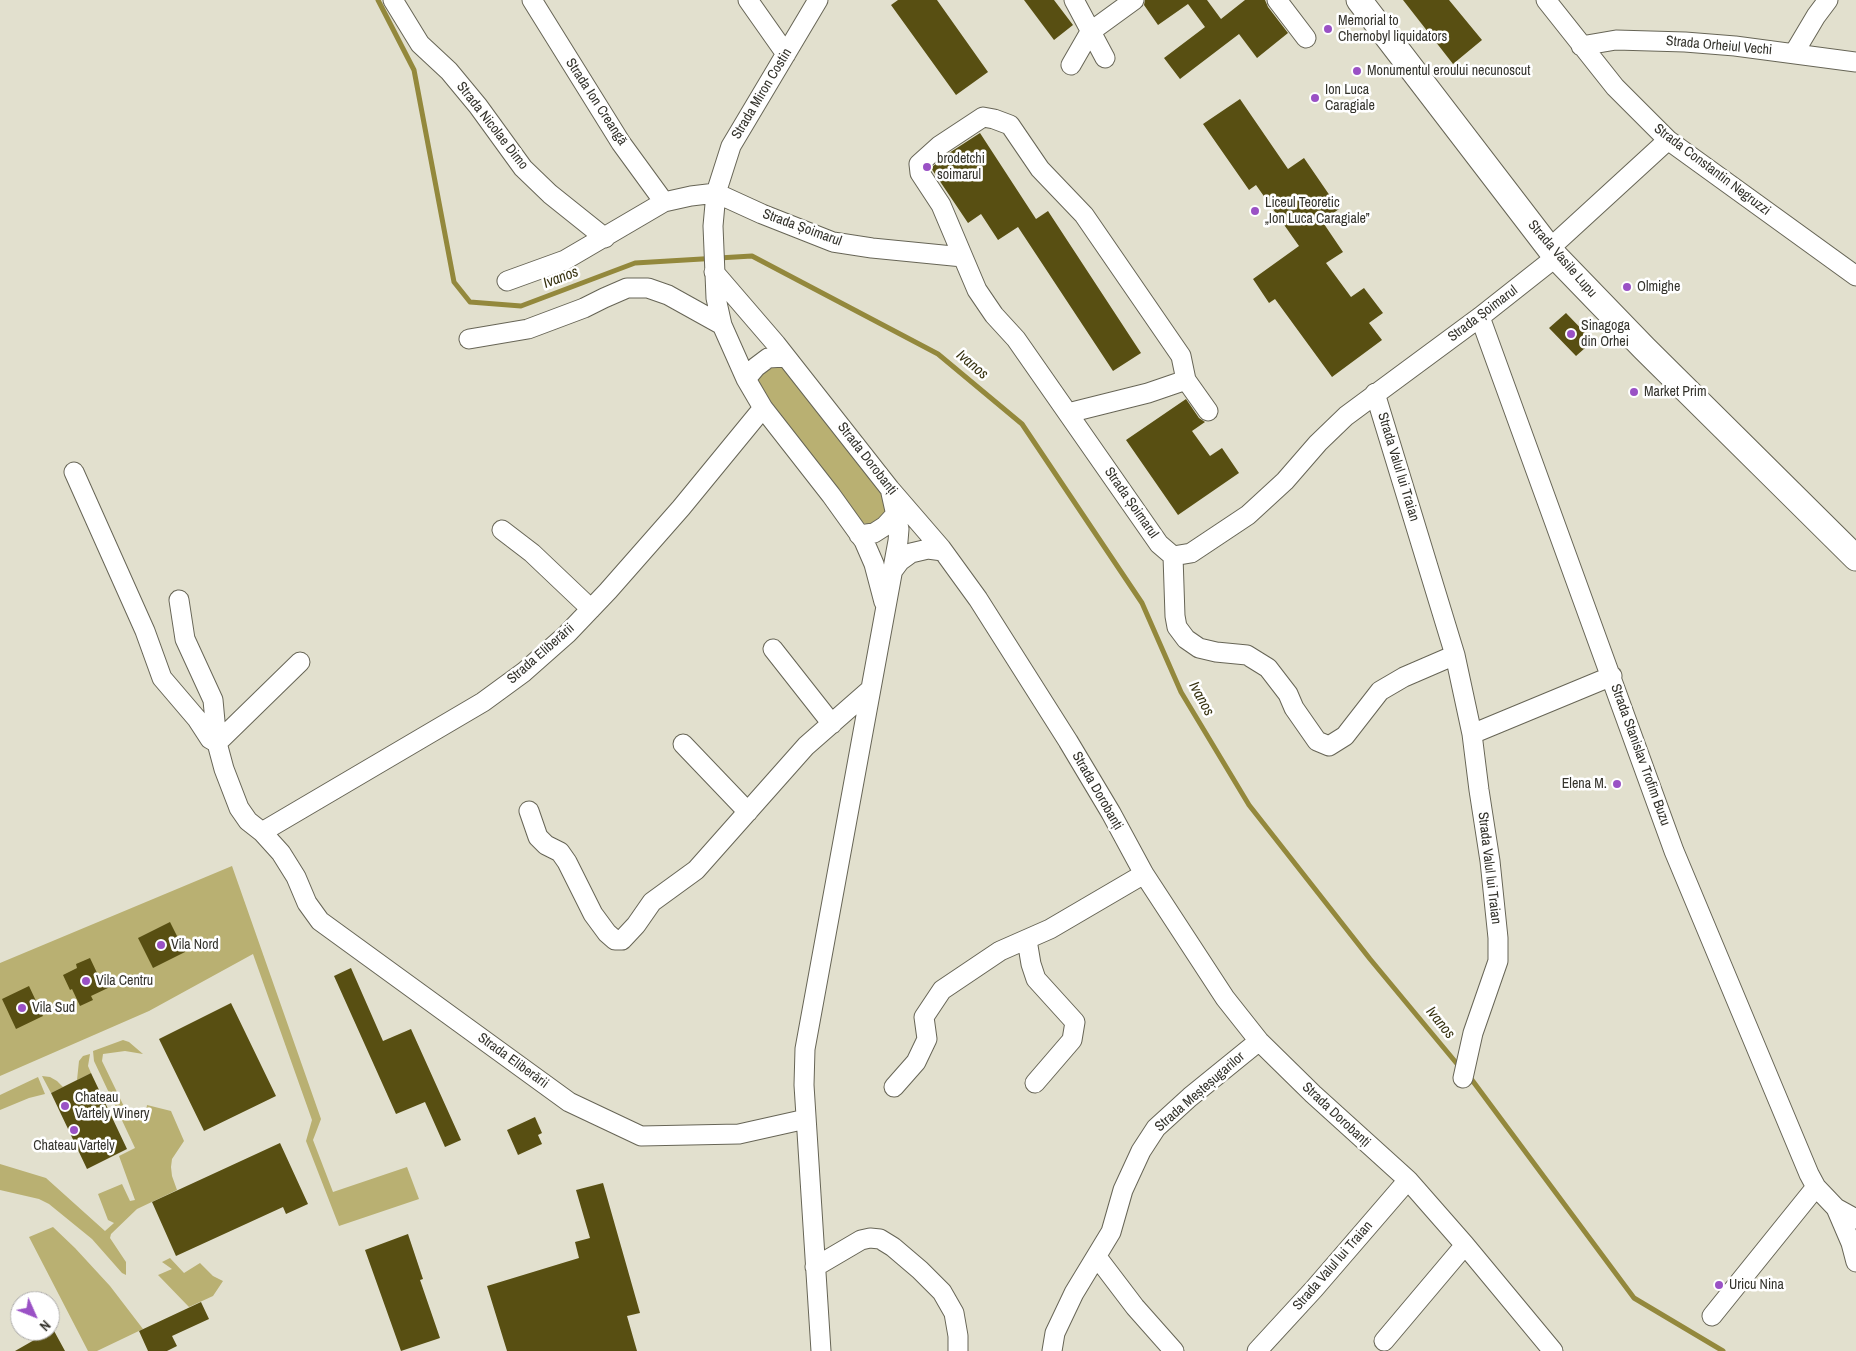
<!DOCTYPE html>
<meta charset="utf-8">
<style>
body{margin:0}
#map{position:relative;width:1856px;height:1351px;overflow:hidden;background:#e2e0ce;font-family:"Archivo Narrow",sans-serif}
canvas{display:block}
.north{position:absolute;left:10px;top:1291px;width:50px;height:50px;box-sizing:border-box;background:#fff;border:1px solid #aeadab;border-radius:50%;rotate:134deg;font-size:14px;font-weight:700;line-height:20px;text-align:center;color:#34332c}
.north::after{content:'';display:block;margin:auto;width:18px;height:22px;background:#9a51c5;clip-path:polygon(50% 0,100% 100%,50% 72%,0 100%)}
</style>
<div id="map">
<canvas width="1856" height="1351"></canvas>
<div class="north">N</div>
</div>
<script>
const ctx = document.querySelector('canvas').getContext('2d');
ctx.lineJoin = 'round';
function fill(path, color) { ctx.fillStyle = color; ctx.fill(path, 'evenodd'); }
const shape = rows => new Path2D(rows.map(r => 'M' + r).join(''));
function stroke(path, color, width, dash) { ctx.strokeStyle = color; ctx.lineWidth = width; ctx.lineCap = dash ? 'butt' : 'round'; ctx.setLineDash(dash || []); ctx.stroke(path); }
function drawText(font, color, halo, rows, align = 'center') {
  ctx.font = font + ' "Archivo Narrow",sans-serif'; ctx.lineWidth = 5; ctx.setLineDash([]); ctx.textBaseline = 'middle'; ctx.strokeStyle = halo; ctx.fillStyle = color; for (const [text, x, y, turn = 0] of rows) {
    ctx.save(); ctx.translate(x, y); ctx.rotate((+turn || 0) * Math.PI / 180); ctx.textAlign = isNaN(turn) ? turn : align; if (halo) ctx.strokeText(text, 0, 0); ctx.fillText(text, 0, 0); ctx.restore();
  }
}
fill(shape([
 [783,365,887,501,887,514,870,525,860,522,759,390,758,378,768,366],
 [232,866,321,1119,313,1140,333,1192,407,1167,419,1199,339,1226,306,1141,312,1120,253,954,149,1011,0,1076,0,963],
 [123,1040,129,1042,143,1054,125,1051,103,1054,102,1061,130,1119,146,1112,147,1105,171,1111,184,1141,172,1159,171,1167,172,1176,177,1190,137,1209,111,1234,110,1238,126,1262,126,1275,122,1273,92,1239,49,1204,39,1199,0,1190,0,1164,46,1178,105,1231,114,1223,108,1220,98,1194,122,1184,130,1201,135,1200,119,1156,135,1148,94,1061,93,1051],
 [90,1054,88,1066,91,1073,77,1080,79,1061,83,1056],
 [42,1076,50,1077,57,1081,63,1087,51,1093],
 [38,1077,45,1094,29,1098,0,1110,0,1095],
 [53,1227,75,1248,110,1286,143,1329,97,1351,88,1351,29,1237],
 [170,1258,184,1273,200,1263,213,1276,223,1281,213,1296,189,1307,158,1275,172,1269,162,1262]
]), '#b9b072');
stroke(shape([
 [378,0,414,70,454,282,470,302,521,306,635,263,752,256,938,354,1022,424,1142,603,1181,692,1249,805,1370,959,1458,1065],
 [1472,1080,1634,1298,1723,1351]
]), '#93883c', 5);
fill(shape([
 [898,0,937,0,988,72,956,95,891,5],
 [1024,0,1054,0,1073,25,1054,40],
 [1145,0,1207,0,1221,19,1245,0,1265,0,1268,7,1288,33,1257,58,1239,34,1180,79,1164,58,1205,27,1188,4,1158,25,1144,5],
 [1403,0,1449,0,1482,40,1453,64],
 [1240,99,1288,169,1304,158,1339,209,1322,221,1343,252,1326,263,1351,297,1364,288,1383,313,1369,323,1382,340,1332,377,1275,299,1269,303,1253,279,1299,246,1256,185,1249,190,1203,124],
 [980,133,1036,219,1048,211,1141,353,1113,371,1018,227,998,240,981,214,968,223,931,168,946,155],
 [1566,313,1593,341,1576,356,1549,328],
 [1186,399,1199,418,1205,422,1192,431,1210,456,1222,448,1239,473,1178,515,1126,440],
 [170,922,185,952,153,968,138,938],
 [90,958,98,975,103,972,110,987,91,996,93,1000,80,1006,72,989,70,990,63,975,77,968,76,964],
 [351,968,383,1041,411,1029,461,1140,445,1147,425,1102,396,1114,334,976],
 [29,986,43,1016,16,1029,2,999],
 [231,1003,276,1096,204,1131,159,1039],
 [91,1073,127,1149,87,1169,51,1093],
 [535,1117,542,1133,538,1135,542,1144,518,1155,507,1130],
 [280,1143,308,1204,286,1214,283,1207,176,1256,152,1202],
 [603,1183,640,1313,627,1316,637,1351,507,1351,487,1286,579,1258,575,1242,590,1238,576,1190],
 [408,1234,423,1279,420,1280,440,1338,401,1351,365,1250],
 [201,1302,209,1319,172,1336,177,1346,167,1351,148,1351,139,1331],
 [53,1329,65,1351,15,1351,50,1331]
]), '#584f12');
const minor = shape([
 [393,0,420,44,449,71,478,106,523,168,550,194,605,238],
 [532,0,621,143,664,202],
 [748,0,786,54],
 [818,0,731,146,716,193,713,226,716,298,722,325,746,379,763,408,831,495,864,541,874,564,884,602],
 [1074,0,1105,58],
 [1277,0,1306,38],
 [1546,0,1615,87,1668,140,1856,276],
 [1581,46,1616,40,1685,42,1735,46,1856,62],
 [1794,53,1816,16,1828,0],
 [1071,65,1090,32,1134,0],
 [716,193,762,214,833,242,872,248,963,257,977,290,994,315,1016,339,1159,544,1173,556,1191,553,1248,515,1285,481,1318,443,1346,416,1480,317,1556,257],
 [1549,249,1668,140],
 [963,257,941,205,920,173,919,164,939,146,983,117,994,119,1010,125,1040,169,1084,215,1181,356,1186,380],
 [714,272,776,344,890,489,941,548,978,599,1068,741,1111,813,1144,874,1225,998,1259,1041,1313,1094,1408,1180,1465,1245,1553,1351],
 [507,281,565,260,664,202,691,196,716,193],
 [1480,317,1674,851,1809,1174,1816,1187,1836,1208,1856,1219],
 [469,339,528,329,584,308,604,298,627,288,648,288,668,295,722,325],
 [746,379,756,367,768,358,786,357],
 [1375,393,1455,655,1472,734,1479,790,1490,861,1498,938,1498,961,1473,1033,1463,1078],
 [1068,413,1148,393,1186,380,1208,411],
 [74,472,145,631,162,678,197,719,210,739,217,743,300,662],
 [502,530,532,553,591,609],
 [859,535,874,533,885,526,896,514],
 [1173,556,1175,616,1177,627,1186,639,1199,648,1216,652,1247,655,1268,668,1288,694,1294,708,1317,741,1329,746,1345,736,1380,691,1404,677,1455,655],
 [891,573,900,561,911,553,928,549,943,551],
 [179,600,185,639,213,700,217,743,224,769,239,808,248,821,262,832,281,853,296,877,307,903,320,921,569,1102,641,1136,739,1134,806,1119],
 [773,649,832,724],
 [1472,734,1612,676],
 [683,744,748,812],
 [529,811,538,837,546,845,560,852,567,862,593,914,607,933,615,940,622,940,636,925,652,902,696,870,806,746,871,689],
 [262,832,483,702,524,672,567,634,608,591,681,508,763,408],
 [1027,940,1031,964,1036,979,1075,1022,1072,1040,1035,1083],
 [894,1087,916,1062,927,1039,924,1017,942,990,1000,951,1050,929,1144,874],
 [1836,1208,1851,1243,1856,1262],
 [1097,1257,1135,1307,1174,1351],
 [815,1267,861,1240,870,1238,880,1239,893,1247,920,1270,942,1292,954,1313,958,1336,958,1351],
 [1712,1316,1816,1187],
 [1384,1341,1465,1245],
 [821,1351,804,1085,805,1049,898,541,899,529,891,493],
 [1052,1351,1055,1333,1074,1293,1111,1232,1123,1190,1141,1151,1156,1128,1190,1097,1259,1041],
 [1257,1351,1314,1289,1408,1180]
]);
const major = shape([
 [1359,0,1556,257,1644,348,1856,558]
]);
stroke(minor, '#676556', 21);
stroke(major, '#676556', 27);
stroke(minor, '#fff', 19);
stroke(major, '#fff', 25);
for (const [x, y, r, color] of [
 [1328,29,5,"#9a51c5"],
 [1357,71,5,"#9a51c5"],
 [1315,98,5,"#9a51c5"],
 [927,167,5,"#9a51c5"],
 [1255,211,5,"#9a51c5"],
 [1627,287,5,"#9a51c5"],
 [1571,334,5,"#9a51c5"],
 [1634,392,5,"#9a51c5"],
 [1617,784,5,"#9a51c5"],
 [161,945,5,"#9a51c5"],
 [86,981,5,"#9a51c5"],
 [22,1008,5,"#9a51c5"],
 [65,1106,5,"#9a51c5"],
 [74,1130,5,"#9a51c5"],
 [1719,1285,5,"#9a51c5"]
]) { const dot = new Path2D(); dot.arc(x, y, r, 0, 2 * Math.PI); ctx.fillStyle = color; ctx.fill(dot); stroke(dot, '#fff', 2); }
drawText('14px', '#34332c', '#fff', [
 ["Memorial to",1338,21],
 ["Chernobyl liquidators",1338,37],
 ["Monumentul eroului necunoscut",1367,71],
 ["Ion Luca",1325,90],
 ["Caragiale",1325,106],
 ["brodetchi",937,159],
 ["soimarul",937,175],
 ["Liceul Teoretic",1265,203],
 ["„Ion Luca Caragiale”",1265,219],
 ["Olmighe",1637,287],
 ["Sinagoga",1581,326],
 ["din Orhei",1581,342],
 ["Market Prim",1644,392],
 ["Elena M.",1607,784,"right"],
 ["Vila Nord",171,945],
 ["Vila Centru",96,981],
 ["Vila Sud",32,1008],
 ["Chateau",75,1098],
 ["Vartely Winery",75,1114],
 ["Chateau Vartely",74,1146,"center"],
 ["Uricu Nina",1729,1285]
], 'left');
drawText('14px', '#34332c', '#fff', [
 ["Strada Orheiul Vechi",1719,46,5],
 ["Strada Miron Costin",762,94,-59],
 ["Strada Ion Creangă",596,102,57],
 ["Strada Nicolae Dimo",492,126,52],
 ["Strada Constantin Negruzzi",1712,170,37],
 ["Strada Șoimarul",802,228,20],
 ["Strada Vasile Lupu",1562,259,49],
 ["Strada Șoimarul",1483,314,-37],
 ["Strada Dorobanți",867,459,52],
 ["Strada Valul lui Traian",1398,467,73],
 ["Strada Șoimarul",1131,503,55],
 ["Strada Eliberării",541,654,-41],
 ["Strada Stanislav Trofim Buzu",1640,755,70],
 ["Strada Dorobanți",1097,791,60],
 ["Strada Valul lui Traian",1489,868,83],
 ["Strada Eliberării",513,1061,36],
 ["Strada Meșteșugarilor",1200,1092,-41],
 ["Strada Dorobanți",1336,1115,43],
 ["Strada Valul lui Traian",1333,1266,-49]
]);
drawText('italic 15px', '#373210', '#fff', [
 ["Ivanos",561,278,-21],
 ["Ivanos",972,365,40],
 ["Ivanos",1201,699,61],
 ["Ivanos",1440,1023,51]
]);
</script>
